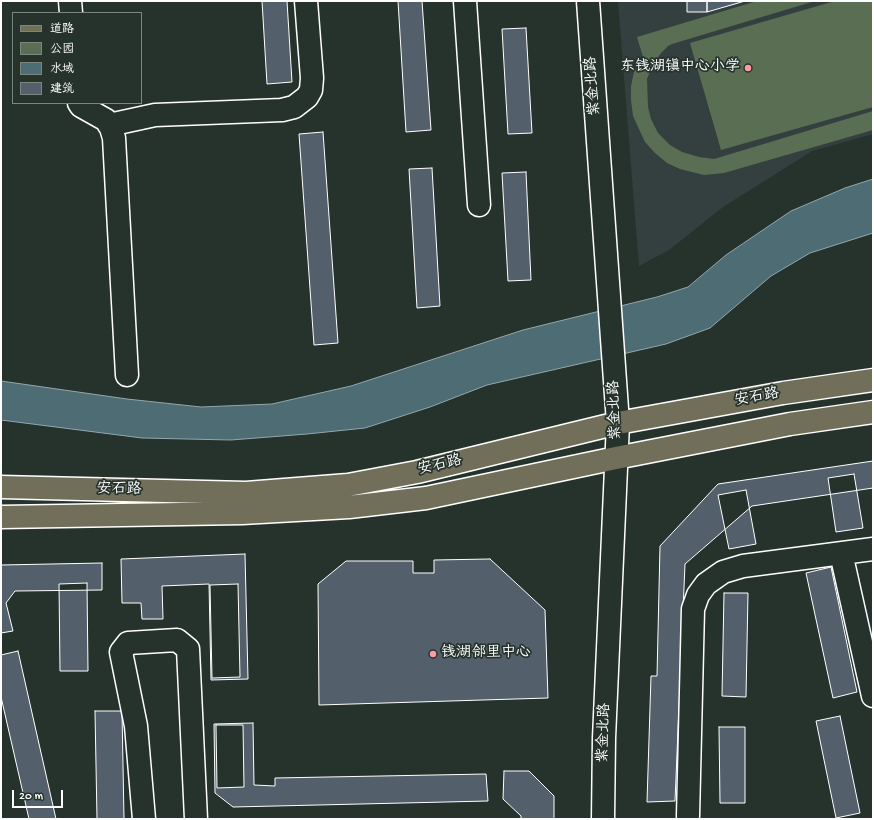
<!DOCTYPE html>
<meta charset="utf-8">
<style>
body{margin:0}
#map{position:relative;width:874px;height:820px;overflow:hidden;background:#26332d;font-family:"Gochi Hand","LXGW WenKai TC",sans-serif}
canvas{display:block}
.frame{position:absolute;inset:0;border:2px solid #fff;pointer-events:none}
.legend{position:absolute;left:12px;top:12px;width:130px;height:92px;box-sizing:border-box;background:#26332d;border:1px solid #7d8581;margin:0;padding:5px 7px;list-style:none;font-size:12px;color:#fff}
.legend li{display:flex;align-items:center;gap:8px;height:20px}
.legend b{width:20px;border:1px solid #7d8581}
.scale{position:absolute;left:12px;top:790px;width:51px;height:18px;box-sizing:border-box;border:2px solid #fff;border-top:0;padding-left:5px;font-size:12px;line-height:14px;white-space:nowrap;color:#fff;-webkit-text-stroke:3px #26332d;paint-order:stroke}
</style>
<div id="map">
<canvas width="874" height="820"></canvas>
<div class="frame"></div>
<ul class="legend">
<li><b style="height:5px;background:#716e59"></b>道路</li>
<li><b style="height:11px;background:#596e52"></b>公园</li>
<li><b style="height:11px;background:#4d6c74"></b>水域</li>
<li><b style="height:11px;background:#545f6c"></b>建筑</li>
</ul>
<div class="scale">20 m</div>
</div>
<script>
const ctx = document.querySelector('canvas').getContext('2d');
ctx.lineJoin = 'round';
function fill(path, color) { ctx.fillStyle = color; ctx.fill(path, 'evenodd'); }
const shape = rows => new Path2D(rows.map(r => 'M' + r).join(''));
function stroke(path, color, width, dash) { ctx.strokeStyle = color; ctx.lineWidth = width; ctx.lineCap = dash ? 'butt' : 'round'; ctx.setLineDash(dash || []); ctx.stroke(path); }
function drawText(font, color, halo, rows, align = 'center') {
  ctx.font = font + ' "Gochi Hand","LXGW WenKai TC",sans-serif'; ctx.lineWidth = 3.5; ctx.setLineDash([]); ctx.textBaseline = 'middle'; ctx.strokeStyle = halo; ctx.fillStyle = color; for (const [text, x, y, turn = 0] of rows) {
    ctx.save(); ctx.translate(x, y); ctx.rotate((+turn || 0) * Math.PI / 180); ctx.textAlign = isNaN(turn) ? turn : align; if (halo) ctx.strokeText(text, 0, 0); ctx.fillText(text, 0, 0); ctx.restore();
  }
}
fill(shape([
 [618,1,873,1,873,134,812,151,723,207,669,250,639,266]
]), '#344040');
fill(shape([
 [757,1,815,1,672,44,668,46,661,53,652,66,647,79,648,107,651,119,658,133,670,145,682,152,699,157,714,159,873,111,873,130,724,173,704,175,680,169,667,163,655,153,645,142,633,116,631,100,631,86,634,72,643,57,637,37],
 [835,1,873,1,873,107,721,150,690,43]
]), '#596e52');
const water = shape([
 [873,179,873,233,810,253,771,276,710,328,666,344,487,385,430,407,365,428,307,434,231,440,142,438,1,420,1,381,127,399,201,407,272,404,351,386,523,330,657,297,688,287,726,255,791,211,845,188,873,179]
]);
fill(water, '#4d6c74');
stroke(water, '#94a7ac', 1);
const building = shape([
 [262,1,287,1,292,82,267,84,262,1],
 [398,1,422,1,431,130,406,132,398,1],
 [687,1,707,1,707,12,687,12,687,1],
 [707,1,745,1,707,12,707,1],
 [526,28,532,133,508,134,502,29,526,28],
 [323,132,338,343,314,345,299,134,323,132],
 [432,168,440,306,417,308,409,169,432,168],
 [526,172,531,280,508,281,502,173,526,172],
 [873,461,873,488,752,506,685,564,675,801,647,802,651,676,657,676,660,546,718,484,873,461],
 [854,474,863,528,836,532,828,478,854,474],
 [746,490,756,544,729,549,718,495,746,490],
 [245,554,248,679,211,680,209,584,162,586,163,619,142,619,141,603,122,603,121,559,245,554],
 [490,559,545,610,548,698,319,705,318,584,346,561,413,561,413,573,434,573,434,560,490,559],
 [102,563,102,590,15,591,6,603,13,631,1,633,1,565,102,563],
 [831,567,857,692,833,698,806,573,831,567],
 [87,583,88,671,60,671,59,584,87,583],
 [238,584,240,677,212,678,210,585,238,584],
 [724,593,748,593,746,697,722,696,724,593],
 [18,651,56,819,29,819,1,697,1,655,18,651],
 [95,711,122,711,124,819,97,819,95,711],
 [840,716,860,813,836,818,816,721,840,716],
 [253,723,254,785,275,786,275,778,486,774,488,801,233,807,215,793,214,724,253,723],
 [216,725,243,725,244,787,217,788,216,725],
 [719,727,745,727,745,803,720,803,719,727],
 [504,771,529,771,554,796,554,819,521,819,521,816,503,799,504,771]
]);
fill(building, '#545f6c');
stroke(building, '#fff', 1);
const minor = shape([
 [70,1,71,13],
 [465,1,479,205],
 [588,1,618,423,604,738,603,819],
 [79,103,81,106,106,120,111,128,114,138,127,375],
 [109,125,155,115,282,110,294,107,307,97,311,90,312,78,306,1],
 [841,553,873,696],
 [688,816,693,609,698,595,706,584,723,572,743,566,873,549],
 [144,819,136,726,121,652,128,643,177,640,188,649,196,819]
]);
const major = shape([
 [1,487,246,493,348,485,417,472,618,423,783,393,873,380],
 [1,517,242,513,349,507,426,498,616,458,790,424,873,412]
]);
stroke(minor, '#fff', 25);
stroke(major, '#fff', 25);
stroke(minor, '#26332d', 22);
stroke(major, '#716e59', 22);
for (const [x, y, r, color] of [
 [748,68,4,"#ff9aa2"],
 [433,654,4,"#ff9aa2"]
]) { const dot = new Path2D(); dot.arc(x, y, r, 0, 2 * Math.PI); ctx.fillStyle = color; ctx.fill(dot); stroke(dot, '#26332d', 1.5); }
drawText('15px', '#fff', '#26332d', [
 ["东钱湖镇中心小学",740,68],
 ["钱湖邻里中心",441,654,"left"]
], 'right');
drawText('15px', '#fff', '#26332d', [
 ["紫金北路",594,86,-94],
 ["安石路",757,398,-10],
 ["紫金北路",616,410,-92],
 ["安石路",440,466,-13],
 ["安石路",119,490,1],
 ["紫金北路",605,733,-88]
]);
</script>
